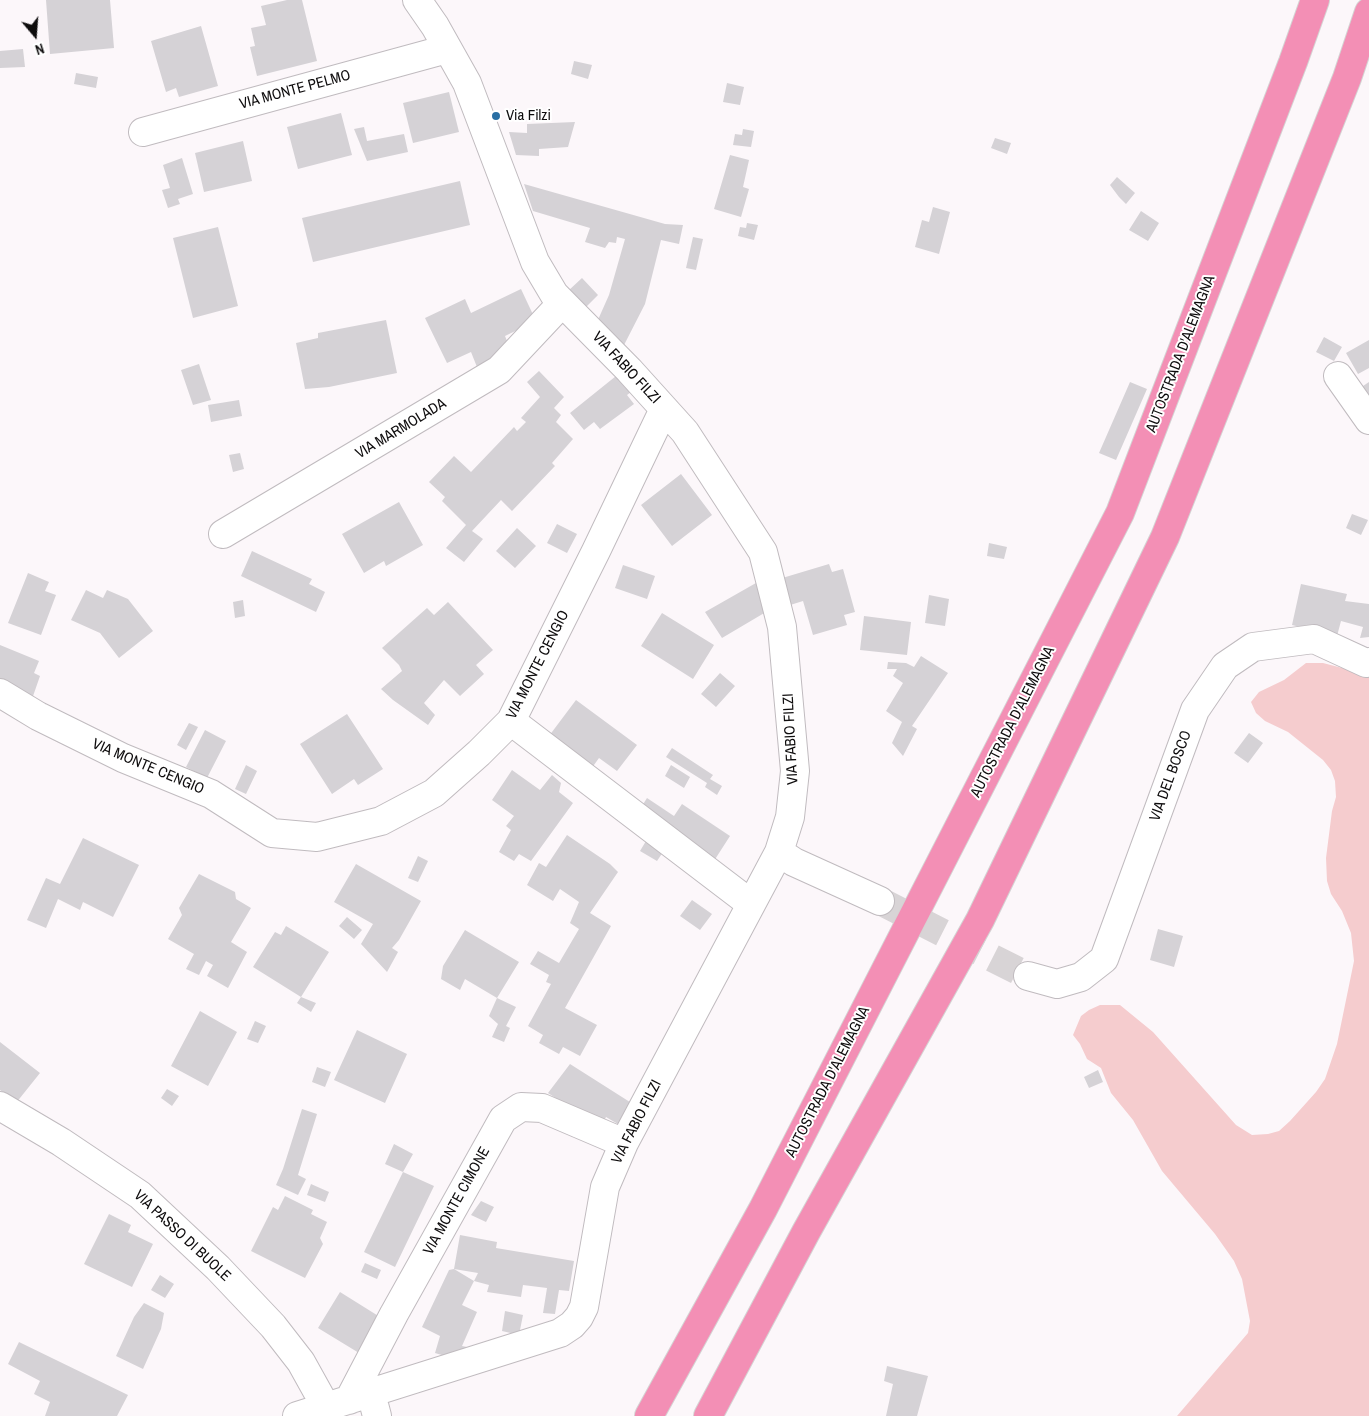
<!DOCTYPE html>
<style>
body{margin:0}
#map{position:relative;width:1369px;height:1416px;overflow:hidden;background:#fcf7fa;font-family:"Archivo Narrow",sans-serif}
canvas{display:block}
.north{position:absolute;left:10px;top:10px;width:50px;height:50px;-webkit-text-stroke:4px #fff;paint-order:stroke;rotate:162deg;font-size:14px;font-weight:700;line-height:20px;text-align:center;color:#0e0c0d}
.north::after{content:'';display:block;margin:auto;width:18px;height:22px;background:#0e0c0d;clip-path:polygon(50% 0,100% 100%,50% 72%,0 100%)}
</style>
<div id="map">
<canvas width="1369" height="1416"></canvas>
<div class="north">N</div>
</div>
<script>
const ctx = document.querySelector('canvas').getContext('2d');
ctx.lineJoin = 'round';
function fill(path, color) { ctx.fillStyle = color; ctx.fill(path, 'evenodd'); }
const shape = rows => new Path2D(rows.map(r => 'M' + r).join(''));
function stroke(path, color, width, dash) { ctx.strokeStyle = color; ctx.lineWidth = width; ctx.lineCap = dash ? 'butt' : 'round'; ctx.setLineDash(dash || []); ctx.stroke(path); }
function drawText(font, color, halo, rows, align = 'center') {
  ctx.font = font + ' "Archivo Narrow",sans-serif'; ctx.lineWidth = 4; ctx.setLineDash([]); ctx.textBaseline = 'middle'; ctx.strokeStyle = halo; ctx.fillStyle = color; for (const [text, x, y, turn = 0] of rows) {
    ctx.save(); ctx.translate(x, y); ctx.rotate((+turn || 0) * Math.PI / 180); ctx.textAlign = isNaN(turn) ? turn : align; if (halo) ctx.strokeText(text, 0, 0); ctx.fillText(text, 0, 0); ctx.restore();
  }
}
fill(shape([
 [1306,663,1323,663,1369,675,1369,1416,1177,1416,1248,1333,1250,1321,1242,1279,1234,1261,1215,1234,1162,1171,1133,1120,1111,1093,1101,1068,1087,1059,1080,1044,1073,1035,1081,1016,1089,1010,1100,1005,1120,1005,1153,1032,1236,1125,1252,1135,1268,1134,1279,1131,1290,1121,1316,1092,1325,1079,1337,1044,1354,961,1351,933,1342,911,1331,894,1327,881,1326,858,1332,811,1336,797,1335,781,1331,770,1323,760,1288,732,1265,721,1256,713,1251,702,1259,692,1284,680]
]), '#f5ccce');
fill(shape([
 [46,0,110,0,114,48,50,54],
 [287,0,302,0,317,61,257,76,250,47,255,46,251,28,266,25,261,6],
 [201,26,218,86,179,97,176,88,166,92,151,41],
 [23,49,25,67,0,68,0,51],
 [574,61,592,65,588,79,571,74],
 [76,73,98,77,96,88,74,84],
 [727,83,744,87,740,105,723,102],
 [449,92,459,132,413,143,403,103],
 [341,113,352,155,298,169,287,127],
 [575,122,568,147,539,149,539,156,516,155,509,132,527,133,527,124],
 [364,127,367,141,404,134,408,152,367,161,354,129],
 [743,129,754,131,751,147,733,145,735,134,742,135],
 [995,138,1011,143,1007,154,991,148],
 [243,141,252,181,204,192,195,153],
 [730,155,749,160,743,187,749,189,741,217,714,209],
 [182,158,193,194,178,199,180,204,168,208,162,190,170,188,163,165],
 [1117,177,1135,193,1126,204,1119,197,1110,185],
 [460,181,470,225,313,262,302,218],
 [524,184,665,224,683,225,679,244,661,240,645,304,623,347,597,322,609,295,625,239,617,237,616,243,609,242,605,248,585,242,590,228,533,211],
 [933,207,950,212,939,254,915,247,922,220,929,222],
 [1141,211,1159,223,1148,241,1129,230],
 [747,223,758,225,754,240,738,236,740,227,746,228],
 [218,227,238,306,193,318,173,238],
 [693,237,703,239,696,270,686,268],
 [582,278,598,295,584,309,568,291],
 [521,289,536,321,505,336,511,351,477,367,471,352,447,363,425,318,465,299,471,313],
 [386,320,397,373,329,387,305,389,296,343,318,338,318,333],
 [1324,337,1342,347,1334,361,1316,352],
 [1369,340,1369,368,1358,374,1346,353],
 [199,364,211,400,193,405,181,370],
 [539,371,564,397,554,408,561,415,556,422,573,439,552,463,555,466,512,511,501,500,472,531,483,539,464,562,446,548,466,525,442,501,445,497,429,482,454,456,471,472,514,427,517,431,526,422,521,418,540,397,527,382],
 [621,372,635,389,627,395,634,404,600,429,594,422,584,430,570,413],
 [1130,382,1147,389,1116,460,1099,453],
 [1369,382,1369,408,1357,390],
 [239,400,242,416,211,422,208,405],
 [240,453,244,469,233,472,229,455],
 [681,474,712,515,672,546,641,505],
 [399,502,423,545,386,566,384,561,364,573,342,534],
 [1352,514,1368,520,1361,535,1346,528],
 [557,524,577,534,567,553,547,543],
 [517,528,536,546,515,568,496,551],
 [989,543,1007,547,1004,559,987,556],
 [252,551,312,579,309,584,325,592,316,612,241,576],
 [829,564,832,572,843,569,855,612,844,615,847,625,813,635,803,601,787,606,779,579],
 [623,565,655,576,647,599,615,588],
 [28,573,49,582,45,591,56,595,41,635,8,623],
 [763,579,771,609,722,638,705,612],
 [1301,584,1347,594,1345,601,1369,604,1369,637,1360,638,1363,627,1341,621,1337,636,1292,625],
 [86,590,103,598,107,590,128,599,153,631,119,658,100,633,71,620],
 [929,595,949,599,945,626,925,623],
 [243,600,245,616,235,618,233,602],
 [448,602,493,650,476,665,484,674,460,696,444,680,424,703,435,715,428,725,393,700,381,689,402,671,399,665,382,648,427,608,434,615],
 [662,613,714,645,693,679,641,646],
 [864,616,911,622,907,655,860,650],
 [0,645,39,661,34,673,40,676,32,699,0,688],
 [921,656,948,673,912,726,917,729,903,756,892,743,902,722,886,711,903,683,893,676,897,669,887,669,888,662,906,663,914,667],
 [720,673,735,686,716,707,701,694],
 [576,700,637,745,617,771,599,758,586,776,543,744],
 [347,714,383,769,358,785,354,779,332,794,300,744],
 [189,723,198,727,186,750,177,745],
 [205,730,226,741,207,778,186,767],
 [1249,733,1263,743,1248,763,1234,753],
 [672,748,713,775,710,779,722,786,717,795,705,787,707,783,666,757],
 [246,765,257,771,246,794,235,789],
 [671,765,690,777,684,788,665,776],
 [512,770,540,790,552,775,561,783,559,792,573,803,531,861,519,854,514,861,499,852,511,830,506,826,514,816,492,800],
 [647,798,674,816,682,804,730,836,712,864,637,814],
 [567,835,610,864,618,872,590,913,611,926,565,1008,597,1025,580,1056,563,1047,559,1054,539,1043,543,1035,528,1026,551,984,546,982,549,975,530,964,538,951,559,963,579,929,570,923,579,902,560,889,553,901,527,885,539,863,546,867],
 [83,838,139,865,113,917,83,902,80,910,58,899,46,928,27,920,46,878,60,884],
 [646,841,663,852,657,861,640,851],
 [418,856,428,861,418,882,408,878],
 [356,864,421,901,399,940,392,948,398,952,387,972,361,944,373,924,334,902],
 [199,874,235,892,236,899,251,908,231,942,247,952,228,988,207,976,213,965,206,961,199,975,186,969,194,954,168,939,182,915,179,908],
 [692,900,712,914,700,930,680,916],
 [347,917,362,930,354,939,339,926],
 [286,926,329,952,301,997,253,967,275,932,281,935],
 [1158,929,1183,936,1174,967,1150,960],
 [465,930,519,962,497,998,465,979,460,990,441,979,443,966],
 [301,997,316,1003,311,1012,297,1003],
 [497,998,516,1007,506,1026,510,1028,504,1042,492,1037,498,1024,489,1016],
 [200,1011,237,1032,208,1086,171,1066],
 [255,1021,266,1026,258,1043,247,1039],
 [357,1030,407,1054,385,1103,334,1080],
 [0,1042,40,1073,16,1103,0,1090],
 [570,1064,633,1104,623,1127,606,1117,602,1125,583,1116,548,1093],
 [317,1067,331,1072,325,1087,312,1082],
 [1098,1070,1103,1082,1089,1088,1084,1077],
 [167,1089,179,1096,172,1106,161,1098],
 [302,1109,317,1114,298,1175,306,1179,298,1195,276,1185,283,1169],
 [394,1144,413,1154,403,1172,385,1164],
 [403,1172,434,1186,395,1267,364,1252],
 [311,1184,329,1192,325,1202,307,1195],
 [285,1196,313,1210,311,1214,327,1222,320,1238,323,1244,305,1278,251,1251,273,1207,278,1210],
 [481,1201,494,1207,486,1222,471,1215],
 [109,1214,131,1225,128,1232,153,1244,132,1287,84,1264],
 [460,1235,497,1242,496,1248,574,1261,569,1291,559,1290,555,1314,543,1313,547,1288,523,1285,521,1297,487,1292,489,1285,474,1281,478,1273,454,1269],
 [365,1263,381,1270,377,1279,361,1272],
 [454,1269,474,1281,462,1305,477,1312,462,1346,467,1347,462,1361,435,1353,440,1336,422,1327,449,1270],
 [160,1275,174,1284,165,1298,151,1290],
 [340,1292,380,1317,359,1353,318,1328],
 [144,1303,164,1313,161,1329,143,1369,116,1356,134,1317],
 [505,1311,523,1315,519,1335,502,1331],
 [19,1342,128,1395,117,1416,45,1416,50,1402,34,1394,40,1381,8,1364],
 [887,1366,928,1376,917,1416,886,1416,893,1384,884,1381]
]), '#d5d2d6');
stroke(shape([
 [880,901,1028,976]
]), '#d8d4d6', 28, [28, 14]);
const minor = shape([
 [143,132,447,49],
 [1338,376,1369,420],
 [223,534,499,370,562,303],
 [0,693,38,716,123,758,211,794,272,833,317,837,381,821,434,793,479,753,511,721,596,551,664,409],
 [511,721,751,904],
 [779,852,794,862,880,901],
 [1028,976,1057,984,1081,977,1104,959,1195,710,1225,666,1253,647,1314,639,1366,663,1369,662],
 [0,1106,61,1142,140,1195,218,1268,273,1326,301,1362,326,1407],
 [371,1393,377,1416],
 [349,1400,394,1314,503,1119,521,1107,542,1108,624,1143],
 [297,1416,560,1333,572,1325,579,1317,584,1307,605,1187,624,1143,779,852,790,817,795,771,782,627,763,552,685,432,629,370,554,294,535,262,467,83,435,26,417,0]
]);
const motorway = shape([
 [649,1416,763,1209,1120,513,1293,62,1315,0],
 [708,1416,806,1232,980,920,1165,537,1347,78,1369,12]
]);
stroke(minor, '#c0bbbf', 30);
stroke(motorway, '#d4d3d3', 30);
stroke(minor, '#fff', 28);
stroke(motorway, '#f38fb5', 28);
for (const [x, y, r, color] of [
 [496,116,5,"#286ea3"]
]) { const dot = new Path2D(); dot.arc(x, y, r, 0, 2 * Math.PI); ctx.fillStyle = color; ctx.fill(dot); stroke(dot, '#fff', 2); }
drawText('15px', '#0e0c0d', '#fff', [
 ["VIA MONTE PELMO",295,90,-15],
 ["AUTOSTRADA D'ALEMAGNA",1181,354,-69],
 ["VIA FABIO FILZI",626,368,47],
 ["VIA MARMOLADA",401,429,-31],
 ["VIA MONTE CENGIO",538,665,-63],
 ["AUTOSTRADA D'ALEMAGNA",1013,722,-63],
 ["VIA FABIO FILZI",791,739,-93],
 ["VIA MONTE CENGIO",148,767,23],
 ["VIA DEL BOSCO",1171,776,-70],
 ["AUTOSTRADA D'ALEMAGNA",828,1082,-63],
 ["VIA FABIO FILZI",637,1122,-63],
 ["VIA MONTE CIMONE",457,1201,-61],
 ["VIA PASSO DI BUOLE",182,1236,43]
]);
drawText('15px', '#0e0c0d', '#fff', [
 ["Via Filzi",506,116]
], 'left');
</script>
